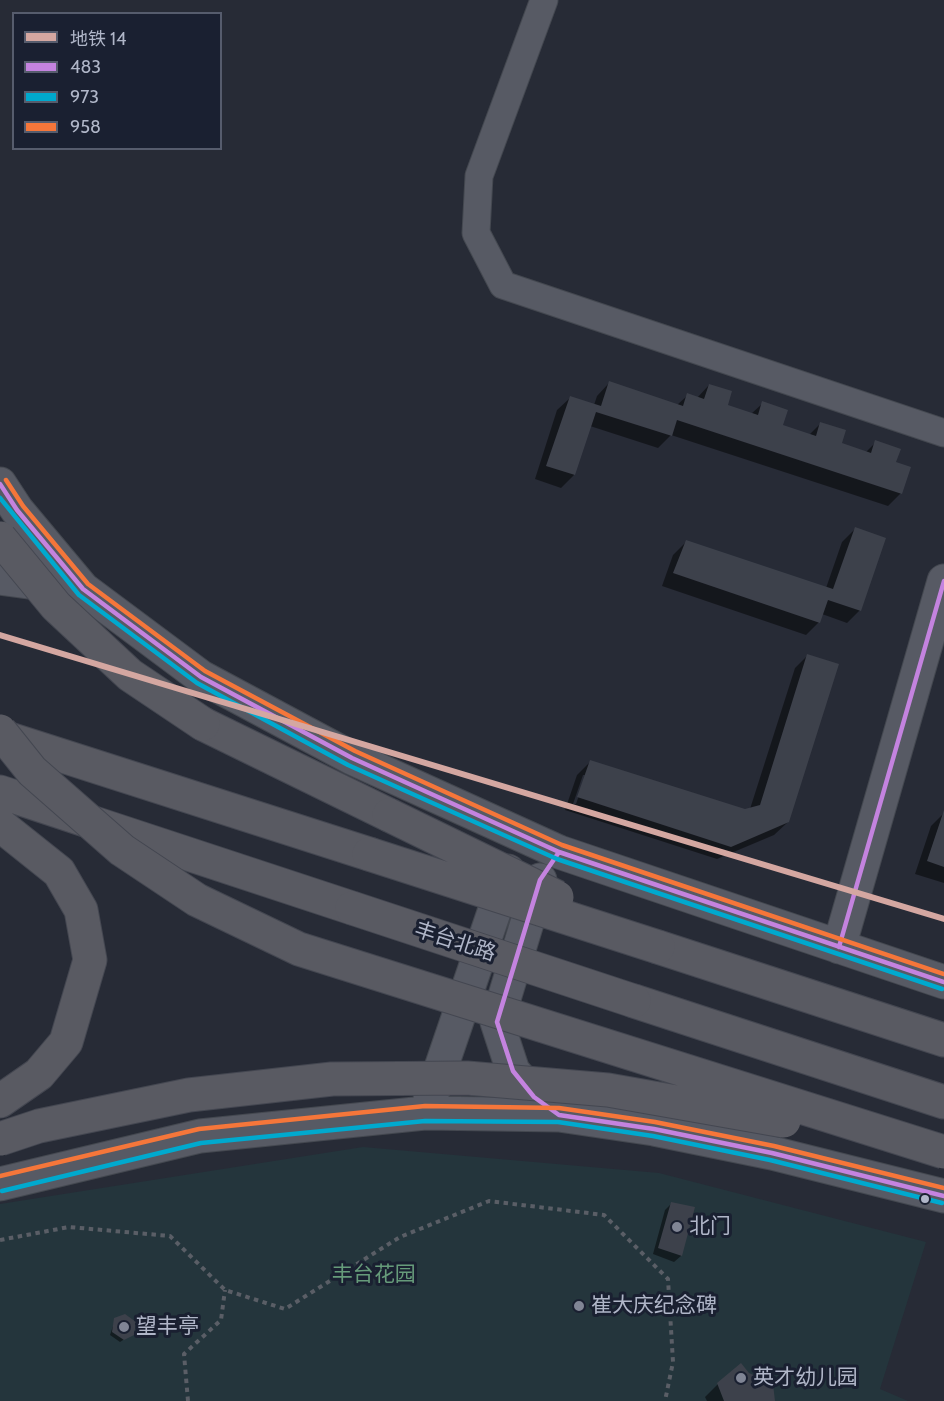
<!DOCTYPE html>
<meta charset="utf-8">
<style>
body{margin:0}
#map{position:relative;width:944px;height:1401px;overflow:hidden;background:#272b36;font-family:Cabin,"Noto Sans SC",sans-serif}
canvas{display:block}
.legend{position:absolute;left:12px;top:12px;width:210px;height:138px;box-sizing:border-box;background:#1a2031;border:2px solid #565c6d;margin:0;padding:8px 10px;list-style:none;font-size:18px;color:#b0b6c8}
.legend li{display:flex;align-items:center;gap:12px;height:30px}
.legend b{width:30px;border:2px solid #565c6d}
</style>
<div id="map">
<canvas width="944" height="1401"></canvas>
<ul class="legend">
<li><b style="height:8px;background:#d4a7a1"></b>地铁 14</li>
<li><b style="height:8px;background:#c483df"></b>483</li>
<li><b style="height:8px;background:#00a9ce"></b>973</li>
<li><b style="height:8px;background:#f5763a"></b>958</li>
</ul>
</div>
<script>
const ctx = document.querySelector('canvas').getContext('2d');
ctx.lineJoin = 'round';
function fill(path, color) { ctx.fillStyle = color; ctx.fill(path, 'evenodd'); }
const shape = rows => new Path2D(rows.map(r => 'M' + r).join(''));
function stroke(path, color, width, dash) { ctx.strokeStyle = color; ctx.lineWidth = width; ctx.lineCap = dash ? 'butt' : 'round'; ctx.setLineDash(dash || []); ctx.stroke(path); }
function drawText(font, color, halo, rows, align = 'center') {
  ctx.font = font + ' Cabin,"Noto Sans SC",sans-serif'; ctx.lineWidth = 6; ctx.setLineDash([]); ctx.textBaseline = 'middle'; ctx.strokeStyle = halo; ctx.fillStyle = color; for (const [text, x, y, turn = 0] of rows) {
    ctx.save(); ctx.translate(x, y); ctx.rotate((+turn || 0) * Math.PI / 180); ctx.textAlign = isNaN(turn) ? turn : align; if (halo) ctx.strokeText(text, 0, 0); ctx.fillText(text, 0, 0); ctx.restore();
  }
}
fill(shape([
 [363,1147,659,1173,926,1242,880,1389,908,1401,0,1401,0,1204]
]), '#24353c');
fill(shape([
 [609,383,677,405,688,395,697,398,709,385,726,406,751,414,763,403,781,426,809,435,821,423,840,444,865,453,876,442,894,463,901,493,888,506,671,435,658,448,590,426,574,475,561,488,535,479,557,410,570,398,594,405,597,396],
 [855,529,860,610,847,623,822,614,819,622,806,635,662,586,673,555,686,542,826,588,842,542],
 [808,655,788,822,774,835,717,859,565,810,577,775,590,762,745,811,750,809,795,668],
 [583,775,586,775,576,804,573,804],
 [944,813,944,883,915,874,931,826],
 [672,1203,693,1208,681,1256,674,1262,653,1254,665,1210],
 [115,1320,132,1334,120,1342,110,1335],
 [718,1384,774,1401,707,1401,705,1397]
]), '#0007');
fill(shape([
 [609,381,683,406,687,393,704,399,709,384,732,391,728,405,758,415,762,401,788,410,783,425,816,436,820,422,846,430,842,443,871,453,875,440,901,449,896,462,911,467,902,494,677,420,672,436,596,412,575,475,546,466,570,396,601,406],
 [855,527,886,538,861,611,828,600,820,623,673,573,686,540,833,589],
 [807,654,839,664,789,822,731,847,577,797,590,760,745,809,760,805],
 [944,810,944,867,927,861],
 [671,1202,695,1207,682,1256,658,1248],
 [125,1314,136,1322,134,1335,124,1340,112,1332,114,1318],
 [741,1363,749,1373,773,1384,775,1401,724,1401,717,1383]
]), '#3d414b');
const minor = shape([
 [544,0,479,176,476,233,503,285,944,433]
]);
const tertiary = shape([
 [0,484,17,510,83,589,201,677,352,758,559,852,944,982],
 [0,578,58,586],
 [839,947,944,581],
 [539,1101,513,1071,497,1022,540,880],
 [429,1103,508,871],
 [0,1184,200,1136,425,1113,559,1115,654,1129,772,1153,944,1196]
]);
const trunk = shape([
 [203,724,389,815],
 [0,736,369,854],
 [0,792,352,908],
 [0,825,59,872,81,910,90,960,66,1042,39,1074,0,1101],
 [658,947,944,1040],
 [634,1001,944,1102]
]);
stroke(minor, '#444850', 29);
stroke(tertiary, '#444850', 35);
stroke(trunk, '#444751', 35);
stroke(shape([
 [0,1240,69,1227,170,1236,225,1290,285,1309,400,1237,489,1201,604,1215,668,1279,673,1362,665,1401],
 [188,1401,184,1354,221,1320,225,1290]
]), '#5a5e66', 4, [4.5, 4.5]);
stroke(minor, '#575a64', 27);
stroke(tertiary, '#575a64', 33);
stroke(trunk, '#595a62', 33);
const trunkBridge = shape([
 [0,538,56,606,130,675,203,724],
 [0,731,32,771,122,850,197,900,299,949,944,1152],
 [389,815,557,897],
 [369,854,658,947],
 [352,908,634,1001],
 [0,1139,39,1126,189,1095,332,1079,467,1078,608,1090,784,1121]
]);
stroke(trunkBridge, '#444751', 35, []);
stroke(trunkBridge, '#595a62', 33);
stroke(shape([
 [0,484,17,510,83,589,201,677,352,758,559,852,944,982],
 [559,852,540,880,497,1022,513,1071,534,1097,559,1115,654,1129,772,1153,944,1196],
 [839,947,944,581]
]), '#c483df', 4.5);
stroke(shape([
 [0,498,79,595,197,683,348,765,557,859,942,989],
 [2,1191,201,1143,425,1121,558,1122,653,1136,770,1160,942,1203]
]), '#00a9ce', 4.5);
stroke(shape([
 [6,480,23,506,88,584,205,671,355,751,562,845,944,974],
 [0,1176,199,1129,425,1106,559,1108,655,1122,774,1146,944,1188]
]), '#f5763a', 4.5);
stroke(shape([
 [0,635,944,919]
]), '#d4a7a1', 6);
for (const [x, y, r, color] of [
 [925,1199,5,"#b0b6c8"],
 [677,1227,6,"#808595"],
 [579,1306,6,"#808595"],
 [124,1327,6,"#808595"],
 [741,1378,6,"#808595"]
]) { const dot = new Path2D(); dot.arc(x, y, r, 0, 2 * Math.PI); ctx.fillStyle = color; ctx.fill(dot); stroke(dot, '#1a2031', 2); }
drawText('21px', '#b0b6c8', '#1a2031', [
 ["丰台北路",455,942,18]
]);
drawText('21px', '#b0b6c8', '#1a2031', [
 ["北门",689,1227],
 ["崔大庆纪念碑",591,1306],
 ["望丰亭",136,1327],
 ["英才幼儿园",753,1378]
], 'left');
drawText('21px', '#669b7a', '#1a2031', [
 ["丰台花园",374,1275]
]);
</script>
